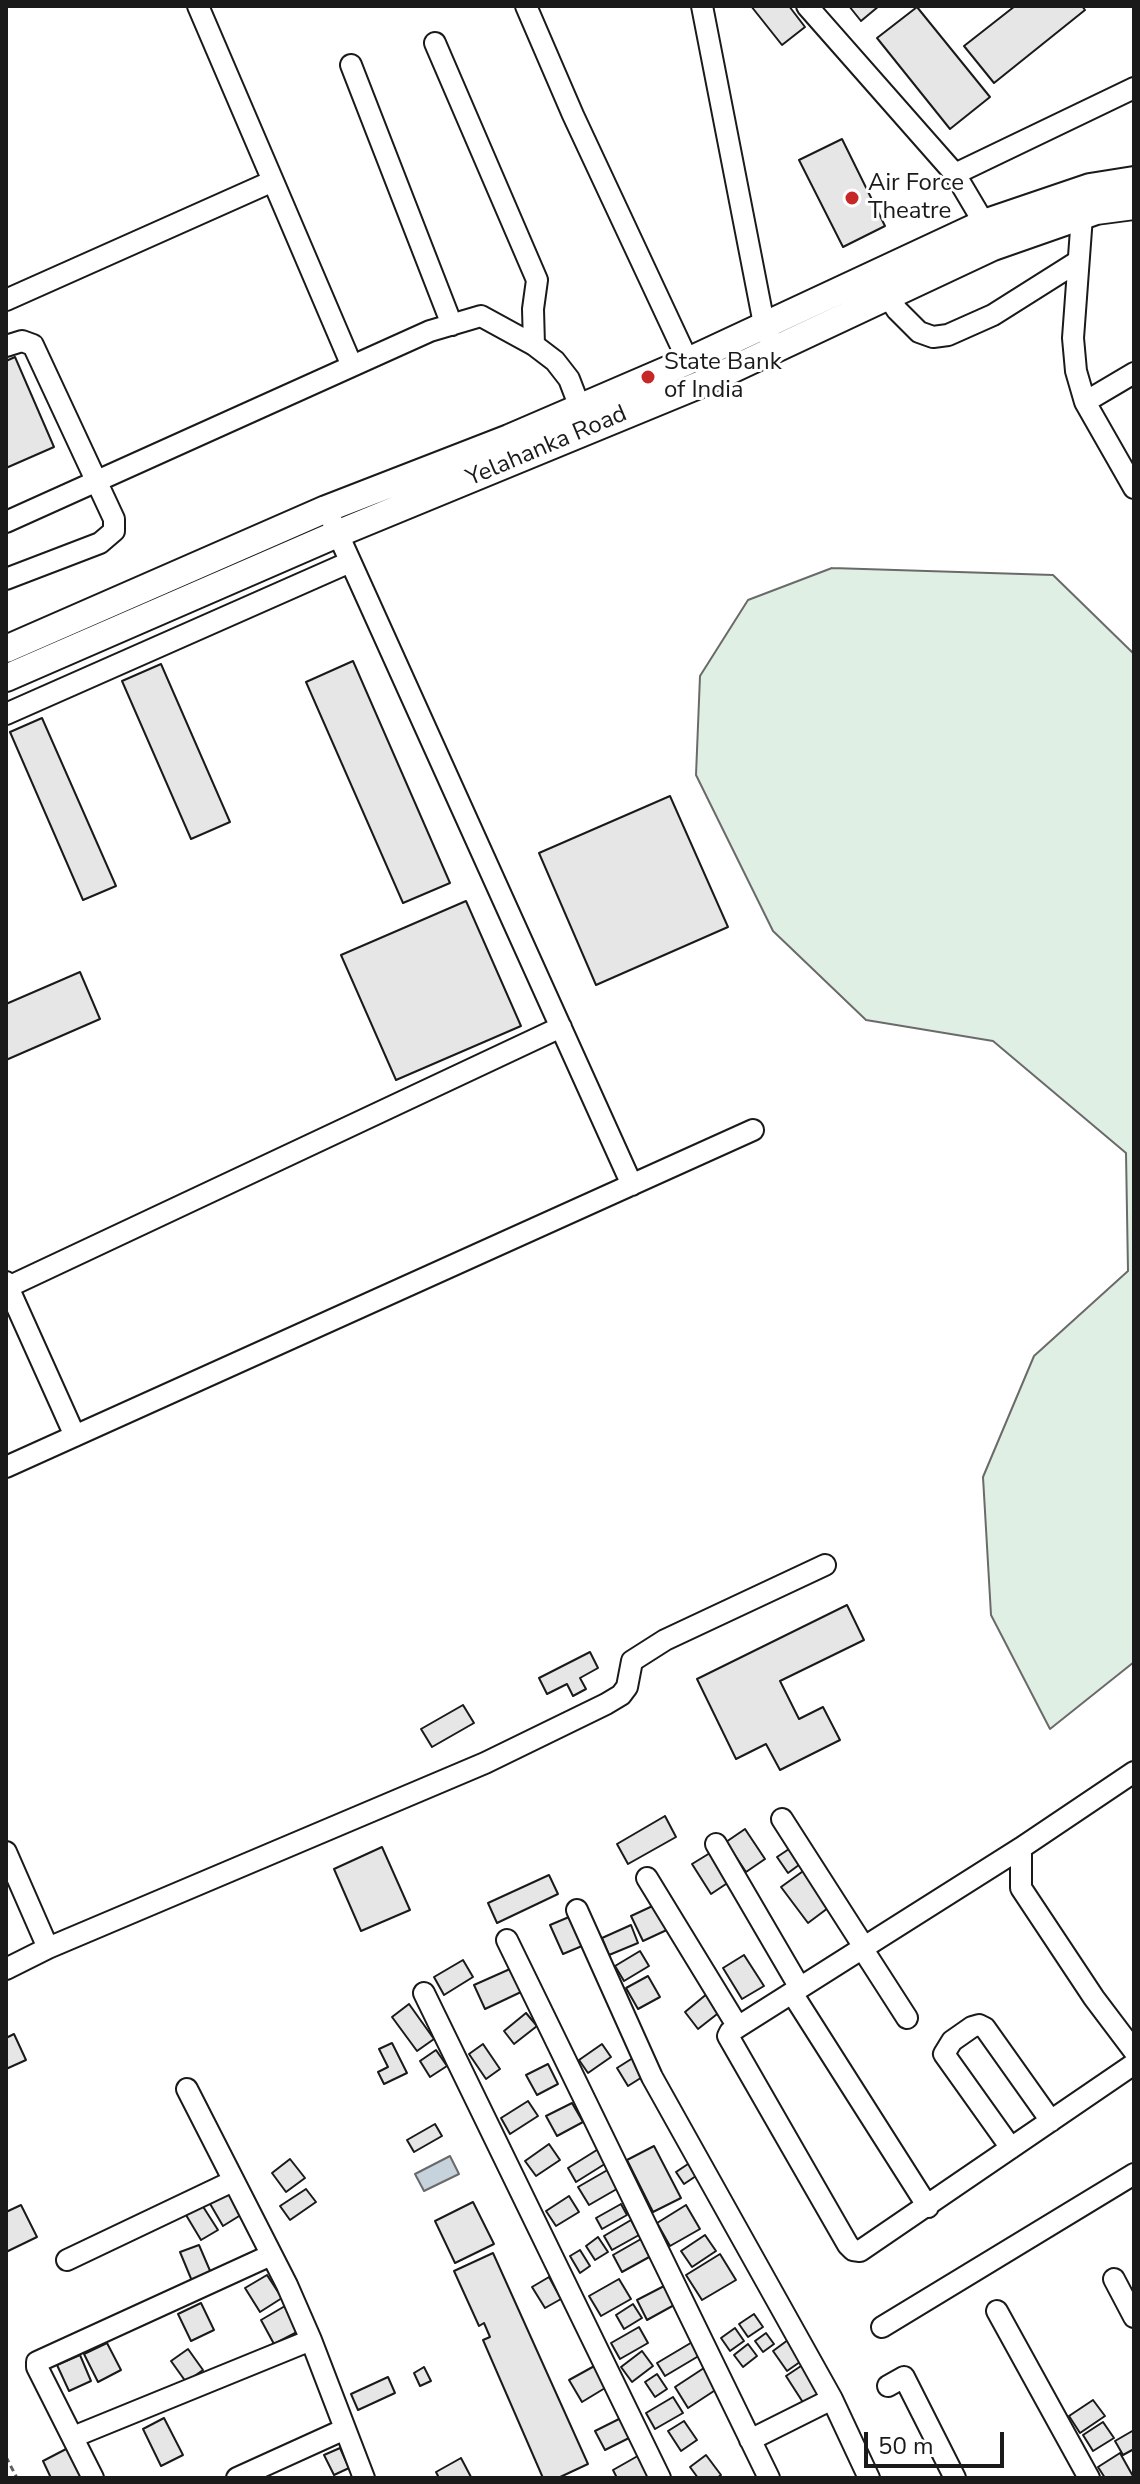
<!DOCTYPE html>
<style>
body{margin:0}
#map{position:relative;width:1140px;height:2484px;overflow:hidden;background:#fff;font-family:"Nunito Sans",sans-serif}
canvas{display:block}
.frame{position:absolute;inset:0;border:8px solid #1a1a1a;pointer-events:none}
.scale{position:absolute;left:864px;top:2432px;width:140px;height:36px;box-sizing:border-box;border:4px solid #1a1a1a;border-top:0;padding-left:10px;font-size:24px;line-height:28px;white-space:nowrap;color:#1a1a1a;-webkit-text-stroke:6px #fff;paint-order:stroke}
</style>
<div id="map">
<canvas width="1140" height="2484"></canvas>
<div class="frame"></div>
<div class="scale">50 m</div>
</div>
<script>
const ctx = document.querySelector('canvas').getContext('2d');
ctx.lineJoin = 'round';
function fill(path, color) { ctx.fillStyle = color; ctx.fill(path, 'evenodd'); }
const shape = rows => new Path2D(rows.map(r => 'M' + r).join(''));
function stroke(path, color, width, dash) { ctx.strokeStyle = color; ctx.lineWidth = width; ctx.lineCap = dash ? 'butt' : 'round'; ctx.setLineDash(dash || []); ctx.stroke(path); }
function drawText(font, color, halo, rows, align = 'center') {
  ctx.font = font + ' "Nunito Sans",sans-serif'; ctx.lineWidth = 6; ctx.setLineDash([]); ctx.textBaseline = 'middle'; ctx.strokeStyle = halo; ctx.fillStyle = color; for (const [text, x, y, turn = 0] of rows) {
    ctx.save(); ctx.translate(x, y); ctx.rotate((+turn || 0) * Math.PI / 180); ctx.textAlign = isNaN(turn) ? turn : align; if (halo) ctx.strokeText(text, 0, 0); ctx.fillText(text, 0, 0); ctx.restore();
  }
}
const green = shape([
 [832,568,1053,575,1134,654,1134,1662,1050,1729,991,1615,983,1477,1034,1356,1128,1271,1126,1153,993,1041,866,1020,773,931,696,775,700,676,748,600,832,568]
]);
fill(green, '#e0efe3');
stroke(green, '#6a6a6a', 2);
const water = shape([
 [450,2156,459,2174,424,2191,415,2174,450,2156]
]);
fill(water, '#c6d2dc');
stroke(water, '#6a6a6a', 2);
const building = shape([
 [751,6,789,6,805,27,782,45,751,6],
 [849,6,879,6,861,21,849,6],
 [1015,6,1082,6,1085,10,994,83,964,46,1015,6],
 [917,7,990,97,950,129,877,38,917,7],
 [842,139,885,226,843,247,799,160,842,139],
 [15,357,54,447,6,468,6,361,15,357],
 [353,661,450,883,403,903,306,682,353,661],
 [161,664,230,822,191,839,122,681,161,664],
 [42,718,116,886,83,900,10,732,42,718],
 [670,796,728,927,596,985,539,853,670,796],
 [466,901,521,1026,396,1080,341,955,466,901],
 [80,972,100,1019,6,1060,6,1004,80,972],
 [847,1605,864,1640,780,1681,799,1719,823,1707,840,1740,780,1770,766,1744,736,1759,697,1679,847,1605],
 [590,1652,598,1668,580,1678,586,1689,573,1696,567,1684,547,1694,539,1678,590,1652],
 [463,1705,474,1723,432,1747,421,1729,463,1705],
 [665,1816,676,1837,628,1864,617,1844,665,1816],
 [745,1829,765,1859,746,1872,726,1842,745,1829],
 [382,1847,410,1910,361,1931,334,1869,382,1847],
 [792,1847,803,1862,788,1873,777,1857,792,1847],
 [710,1853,729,1882,711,1894,692,1864,710,1853],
 [806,1869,832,1905,808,1923,781,1887,806,1869],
 [549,1875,558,1894,497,1923,488,1903,549,1875],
 [659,1903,671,1928,643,1941,631,1916,659,1903],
 [569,1917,582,1946,563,1954,550,1925,569,1917],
 [631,1925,638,1943,609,1955,602,1938,631,1925],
 [640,1951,649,1966,624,1981,615,1966,640,1951],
 [744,1955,764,1986,742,1999,723,1968,744,1955],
 [463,1960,473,1977,444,1995,434,1977,463,1960],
 [510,1969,521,1992,485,2009,474,1985,510,1969],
 [648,1976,660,1997,638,2009,626,1988,648,1976],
 [708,1993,721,2011,698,2029,685,2012,708,1993],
 [409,2004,434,2039,417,2051,392,2017,409,2004],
 [526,2013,537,2026,514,2044,504,2031,526,2013],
 [14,2034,26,2060,6,2069,6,2038,14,2034],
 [392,2043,407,2073,384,2084,378,2072,388,2067,379,2049,392,2043],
 [483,2044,500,2069,486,2079,469,2054,483,2044],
 [602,2044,611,2057,588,2073,579,2060,602,2044],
 [436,2050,447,2066,430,2077,420,2061,436,2050],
 [636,2056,647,2074,628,2086,617,2068,636,2056],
 [548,2064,558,2084,537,2095,526,2075,548,2064],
 [528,2101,538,2116,510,2134,501,2118,528,2101],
 [572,2103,583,2122,557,2136,546,2116,572,2103],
 [435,2124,442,2136,414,2152,407,2140,435,2124],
 [549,2144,560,2160,536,2176,525,2161,549,2144],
 [654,2146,681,2198,653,2212,627,2160,654,2146],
 [600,2148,608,2162,576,2182,568,2168,600,2148],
 [290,2159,305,2178,286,2192,272,2173,290,2159],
 [691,2162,699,2174,684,2184,676,2172,691,2162],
 [611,2168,622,2186,589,2205,578,2187,611,2168],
 [306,2189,316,2202,290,2220,280,2206,306,2189],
 [229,2190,244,2213,223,2226,209,2202,229,2190],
 [569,2196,579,2212,556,2226,546,2211,569,2196],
 [473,2202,494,2244,455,2263,435,2221,473,2202],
 [621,2204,627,2215,602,2229,596,2218,621,2204],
 [21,2205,37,2237,6,2252,6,2212,21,2205],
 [202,2205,218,2230,201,2240,186,2215,202,2205],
 [686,2205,700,2229,670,2246,657,2223,686,2205],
 [631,2220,639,2235,612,2250,604,2236,631,2220],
 [705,2235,716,2251,692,2267,681,2251,705,2235],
 [598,2237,608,2252,595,2260,586,2246,598,2237],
 [641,2239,651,2256,622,2272,613,2255,641,2239],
 [199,2245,211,2273,192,2281,180,2252,199,2245],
 [580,2250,590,2266,580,2273,570,2256,580,2250],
 [493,2253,588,2464,558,2478,543,2478,483,2340,490,2337,484,2323,479,2326,454,2271,493,2253],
 [720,2254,736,2280,702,2300,686,2275,720,2254],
 [267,2275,282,2298,260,2312,245,2288,267,2275],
 [549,2277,561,2299,545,2308,532,2287,549,2277],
 [619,2279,631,2299,601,2316,589,2296,619,2279],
 [666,2285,676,2304,647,2320,637,2300,666,2285],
 [201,2303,214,2330,191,2341,178,2314,201,2303],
 [633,2304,642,2318,624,2329,616,2315,633,2304],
 [285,2306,299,2331,274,2344,261,2320,285,2306],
 [754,2314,763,2327,748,2337,739,2324,754,2314],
 [639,2327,648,2343,620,2359,611,2343,639,2327],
 [735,2328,744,2341,730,2351,721,2338,735,2328],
 [766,2333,774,2344,763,2352,755,2341,766,2333],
 [792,2337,807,2357,787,2371,773,2351,792,2337],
 [694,2341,702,2354,665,2376,657,2363,694,2341],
 [107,2343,121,2370,98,2382,84,2354,107,2343],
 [748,2344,757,2356,743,2367,734,2355,748,2344],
 [188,2349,203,2370,186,2382,171,2361,188,2349],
 [642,2351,653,2366,632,2382,621,2367,642,2351],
 [80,2355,91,2381,69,2391,57,2365,80,2355],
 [807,2362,826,2390,804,2404,786,2376,807,2362],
 [598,2364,610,2385,582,2402,569,2380,598,2364],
 [707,2366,720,2387,688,2408,675,2387,707,2366],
 [424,2367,431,2381,420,2386,414,2373,424,2367],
 [657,2374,667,2389,655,2397,645,2382,657,2374],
 [388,2377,395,2393,358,2410,351,2394,388,2377],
 [673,2397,683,2413,655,2429,646,2413,673,2397],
 [1093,2400,1105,2416,1080,2433,1069,2416,1093,2400],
 [625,2416,635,2435,605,2450,595,2431,625,2416],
 [164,2418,183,2455,161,2466,143,2429,164,2418],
 [684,2421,697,2440,681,2451,668,2431,684,2421],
 [1103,2422,1114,2438,1093,2451,1083,2435,1103,2422],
 [1134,2430,1134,2449,1123,2455,1115,2441,1134,2430],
 [68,2448,83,2478,51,2478,43,2461,68,2448],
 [340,2448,349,2468,334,2475,324,2455,340,2448],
 [643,2453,653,2478,617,2478,613,2470,643,2453],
 [1120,2453,1134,2478,1105,2478,1098,2467,1120,2453],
 [706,2455,721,2475,717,2478,698,2478,690,2467,706,2455],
 [461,2458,471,2477,439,2478,436,2472,461,2458]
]);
fill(building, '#e6e6e6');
stroke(building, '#1a1a1a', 2);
const minor = shape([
 [198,6,273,181],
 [526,6,573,115,688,361],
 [702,6,764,324,770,339],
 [807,6,955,174,984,223],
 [435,43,537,280,533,309,534,345],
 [351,65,452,325],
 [955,174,1134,88],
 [1082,216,1073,338,1076,371,1085,402],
 [881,285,897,310,919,332,933,337,948,335,993,315,1077,262],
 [6,300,273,181,352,366],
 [6,346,22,341,33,345,114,519,114,531,100,543,6,579],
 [1134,373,1085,402,1134,488],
 [6,522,430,331,481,316,534,345,555,361,569,379,584,418],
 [333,523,632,1185],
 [6,714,350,562],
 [6,1282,8,1287,561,1027],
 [8,1287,75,1436],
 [6,1467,753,1130],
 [1134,1772,1021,1848,730,2032,728,2036,848,2245,853,2250,860,2251,1134,2064],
 [782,1819,864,1947],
 [716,1844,800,1988],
 [1021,1848,1021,1888,1094,1998,1134,2051],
 [6,1852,48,1948],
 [647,1878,738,2027],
 [577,1910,652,2077,832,2399,869,2478],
 [507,1940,769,2478],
 [862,1948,907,2018],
 [6,1969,48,1948,485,1763,606,1704,621,1695,627,1687,632,1661,665,1640,825,1565],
 [424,1993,660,2478],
 [792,1993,928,2207],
 [187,2089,287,2285,311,2340,364,2478],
 [1011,2148,944,2054,952,2041,972,2027,979,2025,985,2028,1051,2121],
 [67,2260,233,2181],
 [1114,2279,1134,2317],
 [997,2311,1089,2478],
 [882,2327,1134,2174],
 [888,2386,904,2377,955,2478],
 [73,2437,311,2340],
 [750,2440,832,2399],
 [93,2478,37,2367,37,2362,271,2255],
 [237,2478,345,2429]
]);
const major = shape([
 [6,649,326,509,509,438,688,361,984,223,1090,187,1134,180],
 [6,678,337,534,699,385,993,247,1096,211,1134,206]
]);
stroke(minor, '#1a1a1a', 24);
stroke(major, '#1a1a1a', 30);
stroke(shape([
 [6,2457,17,2478]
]), '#5f5f5f', 3, [6, 4]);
stroke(minor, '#fff', 20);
stroke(major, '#fff', 26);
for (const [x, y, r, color] of [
 [852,198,8,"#c62828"],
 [648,377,8,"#c62828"]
]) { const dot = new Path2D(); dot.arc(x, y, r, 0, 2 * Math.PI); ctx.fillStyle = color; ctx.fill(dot); stroke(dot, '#fff', 3); }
drawText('24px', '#1a1a1a', '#fff', [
 ["Air Force",868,184],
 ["Theatre",868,212],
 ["State Bank",664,363],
 ["of India",664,391]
], 'left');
drawText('24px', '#1a1a1a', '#fff', [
 ["Yelahanka Road",547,447,-23]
]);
</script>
